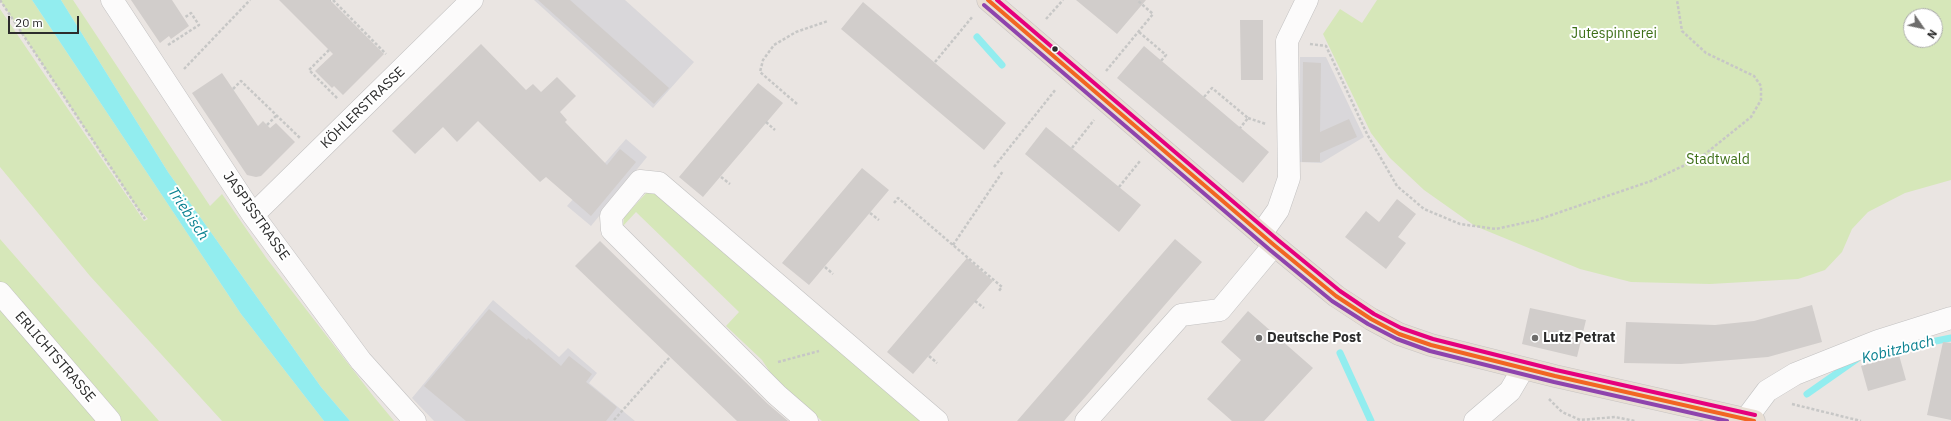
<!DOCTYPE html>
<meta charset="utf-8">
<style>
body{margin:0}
#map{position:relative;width:1951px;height:421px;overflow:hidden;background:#eae5e2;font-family:"IBM Plex Sans",sans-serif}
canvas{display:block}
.north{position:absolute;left:1903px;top:8px;width:40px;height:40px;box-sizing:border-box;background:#fff;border:1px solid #ababab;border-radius:50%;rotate:124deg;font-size:11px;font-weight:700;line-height:16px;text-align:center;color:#2c2c2c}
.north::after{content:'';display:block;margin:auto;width:14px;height:18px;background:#6e6d6c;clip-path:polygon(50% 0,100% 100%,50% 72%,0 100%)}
.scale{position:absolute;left:8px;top:16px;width:71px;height:18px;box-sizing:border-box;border:2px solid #2c2c2c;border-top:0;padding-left:5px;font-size:12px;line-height:14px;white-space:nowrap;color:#2c2c2c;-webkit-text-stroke:3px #fff;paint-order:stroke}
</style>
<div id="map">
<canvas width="1951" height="421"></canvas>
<div class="north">N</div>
<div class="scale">20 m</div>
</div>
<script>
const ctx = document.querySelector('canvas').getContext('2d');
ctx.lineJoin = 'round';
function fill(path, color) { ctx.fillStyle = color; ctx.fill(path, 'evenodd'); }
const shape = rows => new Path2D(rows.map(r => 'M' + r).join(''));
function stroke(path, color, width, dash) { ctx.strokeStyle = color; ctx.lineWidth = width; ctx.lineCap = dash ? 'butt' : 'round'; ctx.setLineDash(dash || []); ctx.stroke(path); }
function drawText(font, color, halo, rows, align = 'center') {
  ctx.font = font + ' "IBM Plex Sans",sans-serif'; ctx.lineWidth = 4; ctx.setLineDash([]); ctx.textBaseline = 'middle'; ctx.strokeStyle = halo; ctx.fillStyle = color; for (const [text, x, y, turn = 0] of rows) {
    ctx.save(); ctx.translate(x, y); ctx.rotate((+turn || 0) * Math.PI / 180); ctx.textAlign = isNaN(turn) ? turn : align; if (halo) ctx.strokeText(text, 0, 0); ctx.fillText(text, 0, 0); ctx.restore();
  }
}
fill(shape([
 [534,0,625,0,694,62,653,108],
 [1300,57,1326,57,1364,137,1321,163,1298,162],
 [626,139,647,157,591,226,567,206],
 [493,300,559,357,568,348,597,373,589,383,635,421,434,421,412,398]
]), '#d9d7da');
fill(shape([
 [0,0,32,0,241,314,324,421,222,421,90,276,0,167,0,9,144,221,148,219,136,206],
 [61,0,73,0,210,206,222,194,267,259,374,397,394,421,350,421,321,387,168,172],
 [1377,0,1951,0,1951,180,1905,193,1868,212,1852,229,1842,252,1825,270,1798,279,1710,284,1631,282,1580,269,1475,226,1424,190,1390,158,1371,133,1323,34,1340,9,1362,23],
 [1911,16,1935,16,1935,40,1911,40],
 [650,189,928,421,822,421,776,381,762,360,726,326,739,312,636,212,623,226,624,217],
 [0,239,159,421,0,421]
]), '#d6e7b9');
fill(shape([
 [32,0,61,0,168,172,321,387,350,421,324,421,241,314]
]), '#92edef');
stroke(shape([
 [977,37,1002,65],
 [1340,353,1371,421],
 [1867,355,1951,338],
 [1807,394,1857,359]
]), '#92edef', 7);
fill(shape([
 [131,0,172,0,189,26,171,39,169,36,160,43],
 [279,0,330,0,384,54,343,95,334,86,332,88,315,71,333,54],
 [538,0,570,0,669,88,654,104],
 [1076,0,1146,0,1117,34],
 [863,2,1006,123,984,150,841,29],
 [1240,20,1263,20,1263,80,1241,80],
 [481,44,526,90,533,84,541,92,557,77,576,96,560,112,567,120,565,122,607,165,620,149,636,162,591,216,546,177,540,182,478,121,457,142,443,127,415,154,392,131],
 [1144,46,1269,152,1243,183,1117,78],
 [1303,62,1321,63,1320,132,1349,119,1357,137,1320,153,1320,162,1302,162],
 [222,73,258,126,263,121,270,128,276,123,295,142,261,176,256,177,247,175,192,93],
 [758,83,783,103,703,197,679,177],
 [1046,127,1141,205,1119,232,1025,154],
 [862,168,889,190,809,285,782,263],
 [1397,199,1416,214,1398,237,1406,243,1386,269,1345,237,1366,211,1379,222],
 [1175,239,1202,262,1087,395,1064,421,1017,421],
 [600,241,768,404,788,421,737,421,575,266],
 [967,258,993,281,913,374,887,352],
 [1812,305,1822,342,1768,357,1681,364,1624,363,1626,322,1715,325,1754,321],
 [1530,308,1586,320,1577,357,1522,344],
 [489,309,527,340,528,338,561,366,569,356,592,374,586,382,617,407,606,421,466,421,424,386],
 [1248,311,1313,368,1264,421,1232,421,1207,399,1241,360,1221,342],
 [1943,342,1951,343,1951,420,1927,415],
 [1899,355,1906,380,1868,391,1861,366]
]), '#d1cdcb');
const minor = shape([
 [112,0,253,215,361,361,415,421],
 [253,215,472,0],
 [1261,234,1278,210,1289,178,1287,41,1307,0],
 [0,293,110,421],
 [1746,419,1767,391,1795,374,1878,341,1951,318],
 [807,421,777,395,612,230,611,216,640,181,659,183,937,421],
 [1086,421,1181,315,1220,310,1274,245],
 [1475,421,1510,391,1523,369]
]);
const major = shape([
 [988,0,1274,245,1336,296,1371,319,1399,334,1431,345,1555,376,1754,421]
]);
stroke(minor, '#c2c1c1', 23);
stroke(major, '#c6c3c2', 23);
stroke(shape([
 [0,0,145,219],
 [330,0,331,0],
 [333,0,386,54],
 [1046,19,1063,0],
 [1139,32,1166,55,1161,61],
 [1310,44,1326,46,1367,134,1397,186,1424,209,1460,224,1496,229,1537,220,1651,181,1700,158,1751,117,1761,100,1761,86,1754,76,1706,53,1682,31,1677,0],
 [168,45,199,25,191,13,184,18],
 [329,50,309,70,338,99],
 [935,62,973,16],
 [184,69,250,0],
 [1106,71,1153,14,1137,0],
 [233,89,241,81,300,138],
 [1204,97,1212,88,1248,118,1240,128],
 [797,104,760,72,763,60,774,45,796,32,828,21],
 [1248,118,1266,124],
 [766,122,775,130],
 [267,125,277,115],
 [1072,148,1094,120],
 [994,167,1056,89],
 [721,177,730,184],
 [1119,187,1140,161],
 [894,203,898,198,1002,287,998,292],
 [870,213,879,220],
 [953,245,1003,171],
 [825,267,833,274],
 [975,301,984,308],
 [929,356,937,363],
 [778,362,819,351],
 [1549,399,1562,412,1580,420,1615,417,1635,421],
 [1792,404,1861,421],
 [614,420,670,357]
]), '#c7c7c6', 2.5, [3, 2]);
stroke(minor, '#fcfbfb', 22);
stroke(major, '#e8ded4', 22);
stroke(shape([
 [988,0,1274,245,1336,296,1371,319,1399,334,1431,345,1555,376,1754,421]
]), '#f26522', 4);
stroke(shape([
 [984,5,1270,250,1332,301,1368,324,1397,339,1430,351,1554,382,1727,421]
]), '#8e44ad', 4);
stroke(shape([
 [997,0,1278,240,1340,291,1374,314,1401,328,1433,339,1556,370,1755,415]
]), '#e5007d', 4);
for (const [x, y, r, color] of [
 [1055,49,3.5,"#2c2c2c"],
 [1259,338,4,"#6e6d6c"],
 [1535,338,4,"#6e6d6c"]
]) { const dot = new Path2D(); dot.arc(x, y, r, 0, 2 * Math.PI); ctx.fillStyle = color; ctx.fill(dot); stroke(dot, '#fff', 1.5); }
drawText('14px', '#3d6f17', '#fff', [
 ["Jutespinnerei",1614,34],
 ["Stadtwald",1718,160]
]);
drawText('14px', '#2c2c2c', '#fff', [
 ["KÖHLERSTRASSE",363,108,-44],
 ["JASPISSTRASSE",256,216,55],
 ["ERLICHTSTRASSE",55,357,49]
]);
drawText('bold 14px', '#2c2c2c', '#fff', [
 ["Deutsche Post",1267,338],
 ["Lutz Petrat",1543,338]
], 'left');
drawText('italic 15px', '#088090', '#fff', [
 ["Triebisch",188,214,56],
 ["Kobitzbach",1898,350,-14]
]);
</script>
